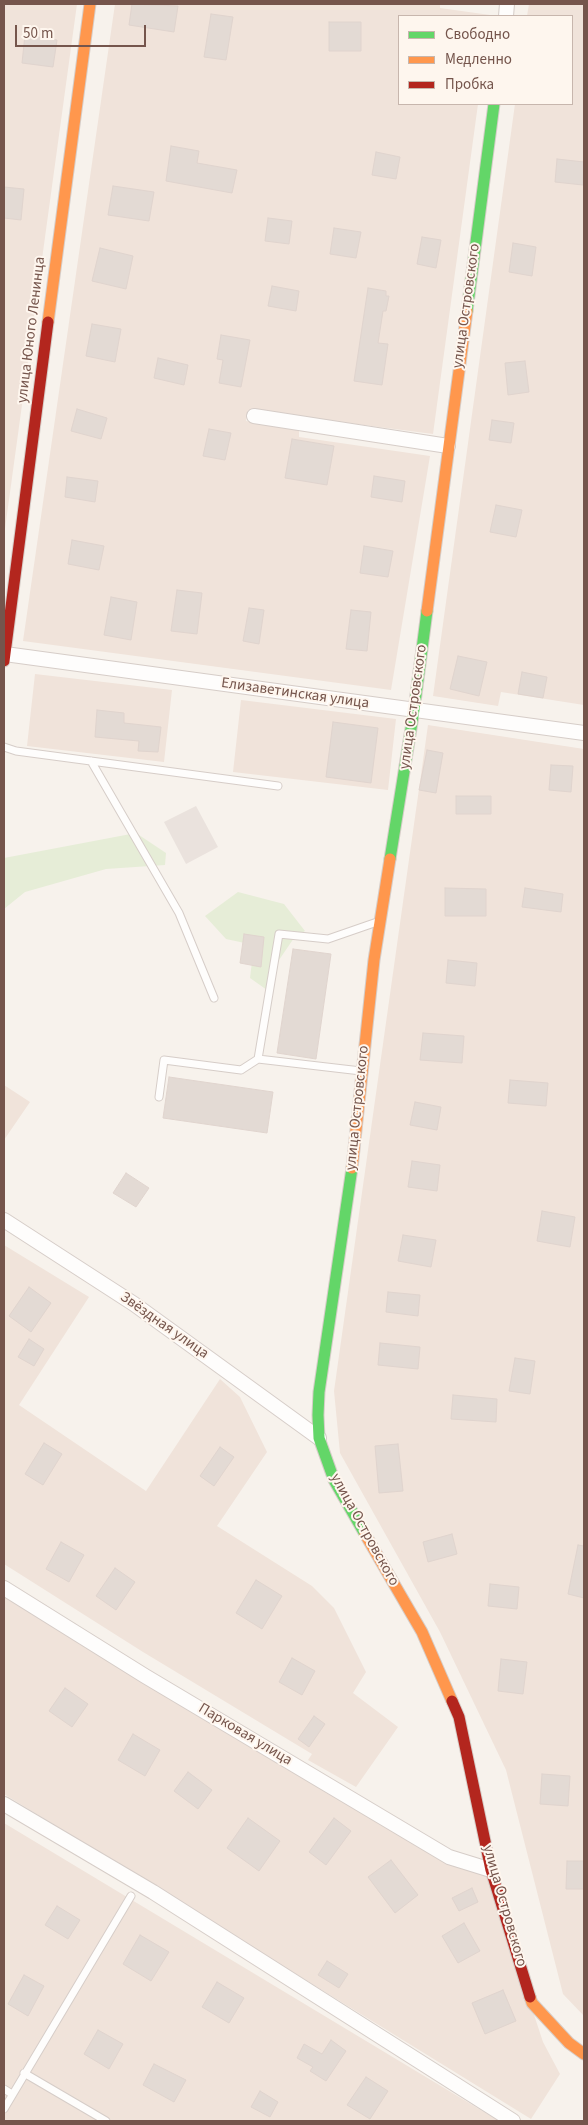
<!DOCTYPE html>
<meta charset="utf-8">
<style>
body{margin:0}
#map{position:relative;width:588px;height:2125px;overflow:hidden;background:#f7f2ec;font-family:"Source Sans 3",sans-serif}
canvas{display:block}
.frame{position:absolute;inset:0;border:5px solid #75554c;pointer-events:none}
.legend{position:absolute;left:398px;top:15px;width:175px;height:90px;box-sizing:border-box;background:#fef6ee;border:1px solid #c7b6ad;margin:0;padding:6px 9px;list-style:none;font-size:15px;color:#75554c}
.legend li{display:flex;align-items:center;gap:10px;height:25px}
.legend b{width:25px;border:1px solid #c7b6ad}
.scale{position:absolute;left:15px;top:25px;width:131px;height:22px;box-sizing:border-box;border:2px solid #75554c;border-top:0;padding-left:6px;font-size:15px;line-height:18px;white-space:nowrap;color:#75554c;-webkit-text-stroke:4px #fef6ee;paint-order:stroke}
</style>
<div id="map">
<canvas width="588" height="2125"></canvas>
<div class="frame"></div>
<ul class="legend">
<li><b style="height:6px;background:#63d668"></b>Свободно</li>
<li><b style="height:6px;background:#ff974d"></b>Медленно</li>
<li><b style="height:6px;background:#b3261e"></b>Пробка</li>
</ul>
<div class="scale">50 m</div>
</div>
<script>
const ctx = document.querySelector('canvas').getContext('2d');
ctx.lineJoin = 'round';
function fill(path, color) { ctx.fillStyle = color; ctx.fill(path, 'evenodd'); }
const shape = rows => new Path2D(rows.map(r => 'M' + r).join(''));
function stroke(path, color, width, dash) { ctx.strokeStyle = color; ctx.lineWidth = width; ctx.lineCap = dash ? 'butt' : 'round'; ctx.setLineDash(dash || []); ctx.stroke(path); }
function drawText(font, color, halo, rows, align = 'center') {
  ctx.font = font + ' "Source Sans 3",sans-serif'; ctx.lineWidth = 4; ctx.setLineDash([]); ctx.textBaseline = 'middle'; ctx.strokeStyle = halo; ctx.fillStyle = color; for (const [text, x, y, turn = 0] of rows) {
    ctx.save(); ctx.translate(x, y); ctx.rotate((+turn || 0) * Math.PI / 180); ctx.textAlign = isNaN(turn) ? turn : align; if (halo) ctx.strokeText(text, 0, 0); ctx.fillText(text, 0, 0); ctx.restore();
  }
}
fill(shape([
 [4,4,77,4,4,536],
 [115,4,440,4,440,8,490,15,399,16,399,104,478,104,433,434,248,410,246,421,299,427,299,437,430,456,391,690,23,641],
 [529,4,584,4,584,705,501,692,498,706,433,696,515,104,572,104,572,16,527,16],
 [35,674,172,690,164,762,27,746],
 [241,700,396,719,388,790,233,772],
 [428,725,584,749,584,2016,563,1994,506,1770,440,1632,340,1453,334,1391],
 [4,1085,30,1102,4,1140],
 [4,1245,89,1297,19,1405,146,1491,220,1379,240,1397,267,1452,217,1526,312,1586,334,1608,366,1672,353,1693,398,1727,356,1787,308,1760,312,1754,143,1652,4,1564],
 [4,1593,487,1873,543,2042,560,2074,531,2119,4,1794],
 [4,1823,499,2121,4,2121]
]), '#f0e3da');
fill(shape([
 [196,806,218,847,186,864,164,822]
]), '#eae2dd');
fill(shape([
 [136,833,166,853,165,865,106,869,25,892,4,909,4,858],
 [238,892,284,904,305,931,294,938,279,960,267,990,250,978,254,945,226,939,205,916]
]), '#e6edd7');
const building = shape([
 [132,4,178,6,174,32,129,25,132,4],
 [211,14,233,17,226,60,204,57,211,14],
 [329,22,361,22,361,51,329,51,329,22],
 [25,35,57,40,53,67,22,63,25,35],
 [171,146,199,151,197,163,237,170,232,193,166,181,171,146],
 [376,152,400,157,396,179,372,175,376,152],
 [557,159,584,162,583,185,555,182,557,159],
 [113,186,154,192,149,221,108,215,113,186],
 [4,187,24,189,21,220,4,218,4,187],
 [268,218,292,221,289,244,265,241,268,218],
 [334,228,361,232,356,258,330,254,334,228],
 [422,237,441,240,436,268,417,264,422,237],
 [513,243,536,247,532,276,509,272,513,243],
 [100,248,133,256,126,289,92,281,100,248],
 [272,286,299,291,296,311,268,306,272,286],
 [368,288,386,291,386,296,389,296,386,311,383,311,378,343,388,344,382,385,354,381,368,288],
 [92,324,121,329,115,362,86,356,92,324],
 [221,335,250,340,241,387,219,383,223,360,217,359,221,335],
 [158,358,188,365,184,385,154,378,158,358],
 [525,361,529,392,508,395,505,363,525,361],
 [77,409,107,418,101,439,71,431,77,409],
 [492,420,514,423,511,443,489,440,492,420],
 [209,429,231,433,225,460,203,456,209,429],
 [292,439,334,446,327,485,285,478,292,439],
 [374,476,405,481,402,502,371,497,374,476],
 [67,477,98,481,95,502,65,497,67,477],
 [496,505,522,510,516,537,490,532,496,505],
 [72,540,104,546,99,570,68,564,72,540],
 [364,546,393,551,388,577,360,573,364,546],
 [177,590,202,593,197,634,171,631,177,590],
 [111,597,137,602,131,640,104,635,111,597],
 [249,608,264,610,259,644,243,641,249,608],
 [351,610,371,612,367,651,346,649,351,610],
 [458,656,487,662,479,696,450,689,458,656],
 [522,672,547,677,543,698,518,694,522,672],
 [97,710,124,713,124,723,161,727,158,752,138,751,139,741,95,737,97,710],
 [333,722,378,728,371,783,326,777,333,722],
 [427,750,443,753,436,793,419,790,427,750],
 [551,765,573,766,571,792,549,790,551,765],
 [456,796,491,796,491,814,456,814,456,796],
 [445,888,486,889,486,916,445,916,445,888],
 [525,888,563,894,561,912,522,907,525,888],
 [244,934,264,937,261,967,240,963,244,934],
 [293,949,331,954,316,1059,277,1053,293,949],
 [448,960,477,963,475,986,446,983,448,960],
 [423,1033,464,1036,462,1063,420,1060,423,1033],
 [169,1077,273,1092,267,1133,163,1118,169,1077],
 [510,1080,548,1083,546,1106,508,1103,510,1080],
 [415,1102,441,1107,437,1130,410,1125,415,1102],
 [412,1161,440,1165,437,1191,408,1187,412,1161],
 [126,1173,149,1188,136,1207,113,1193,126,1173],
 [542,1211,575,1217,570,1247,537,1241,542,1211],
 [403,1235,436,1240,431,1267,398,1261,403,1235],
 [29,1287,51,1303,31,1332,9,1316,29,1287],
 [388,1292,420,1295,418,1316,386,1312,388,1292],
 [29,1339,44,1349,34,1366,18,1357,29,1339],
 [380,1343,420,1347,418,1369,378,1365,380,1343],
 [515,1358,535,1361,530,1394,509,1391,515,1358],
 [453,1395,497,1399,496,1422,451,1419,453,1395],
 [44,1443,62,1454,43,1485,25,1474,44,1443],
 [398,1444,403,1491,379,1493,375,1446,398,1444],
 [220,1447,234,1457,214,1486,200,1476,220,1447],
 [452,1534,457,1554,428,1562,423,1542,452,1534],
 [61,1542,84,1555,69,1582,46,1569,61,1542],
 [578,1545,584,1546,584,1598,568,1594,578,1545],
 [115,1568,135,1582,116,1610,96,1596,115,1568],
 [256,1580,282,1596,262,1629,236,1613,256,1580],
 [490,1584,519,1587,517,1609,488,1606,490,1584],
 [292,1658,315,1671,302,1695,279,1682,292,1658],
 [501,1659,527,1662,523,1694,498,1691,501,1659],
 [65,1688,88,1704,72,1727,49,1711,65,1688],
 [314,1716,325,1724,309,1747,298,1739,314,1716],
 [133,1734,160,1750,145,1776,118,1760,133,1734],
 [188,1772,212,1790,198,1809,174,1791,188,1772],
 [542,1774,570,1776,568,1806,540,1804,542,1774],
 [248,1818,280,1841,259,1871,227,1848,248,1818],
 [334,1818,351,1831,326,1865,309,1852,334,1818],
 [391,1860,418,1895,395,1913,368,1877,391,1860],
 [567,1861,584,1861,584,1889,566,1889,567,1861],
 [472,1888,478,1902,459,1911,452,1898,472,1888],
 [57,1906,80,1920,68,1939,45,1925,57,1906],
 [464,1923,480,1951,458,1963,442,1936,464,1923],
 [140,1935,169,1952,151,1981,123,1964,140,1935],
 [327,1961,348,1974,339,1988,318,1975,327,1961],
 [24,1975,44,1986,28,2016,8,2004,24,1975],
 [217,1982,244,1998,229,2023,202,2007,217,1982],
 [503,1990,516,2021,485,2034,472,2003,503,1990],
 [98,2030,123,2044,109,2069,84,2054,98,2030],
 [331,2040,346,2051,326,2081,310,2071,313,2067,297,2058,304,2044,322,2054,331,2040],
 [154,2064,186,2080,174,2102,143,2085,154,2064],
 [366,2077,388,2091,370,2119,347,2105,366,2077],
 [260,2091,278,2102,270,2117,251,2107,260,2091]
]);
fill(building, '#e3dad4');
stroke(building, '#e0d4ce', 1);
const lane = shape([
 [4,747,16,751,278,786],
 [91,761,179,913,214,998],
 [258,1059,279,934,328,939,377,922],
 [159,1097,164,1060,241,1070,258,1059,361,1071],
 [24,2073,106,2121],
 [4,2089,12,2094],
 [4,2109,131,1896]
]);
const street = shape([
 [506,16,507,4],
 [254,416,448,446],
 [5,654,584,733],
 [4,1220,134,1304,319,1438],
 [4,1588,145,1676,449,1857,491,1870],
 [4,1804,153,1892,513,2121]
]);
const fast = shape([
 [467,311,494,104],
 [390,859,414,710,427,611],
 [352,1168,319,1392,318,1415,319,1438,334,1480,365,1534]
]);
const slow = shape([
 [48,322,90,4],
 [427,611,467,311],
 [352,1168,374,960,390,859],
 [365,1534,422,1632,452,1701],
 [530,1997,532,2003,569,2043,584,2054]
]);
const jam = shape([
 [4,661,48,322],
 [452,1701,459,1717,491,1870,530,1997]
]);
stroke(lane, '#d6cdc8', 9);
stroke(street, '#d6cdc8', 16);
stroke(fast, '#d6cdc8', 13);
stroke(slow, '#d6cdc8', 13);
stroke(jam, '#d6cdc8', 13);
stroke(lane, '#fefdfc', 7);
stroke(street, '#fefdfc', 14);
stroke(fast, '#63d668', 11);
stroke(slow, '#ff974d', 11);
stroke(jam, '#b3261e', 11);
drawText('15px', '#75554c', '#fef6ee', [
 ["улица Островского",467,306,-82],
 ["улица Юного Ленинца",32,330,-83],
 ["Елизаветинская улица",295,694,8],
 ["улица Островского",414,707,-82],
 ["улица Островского",358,1108,-84],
 ["Звёздная улица",164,1326,35],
 ["улица Островского",364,1530,61],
 ["Парковая улица",245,1735,31],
 ["улица Островского",504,1906,74]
]);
</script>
